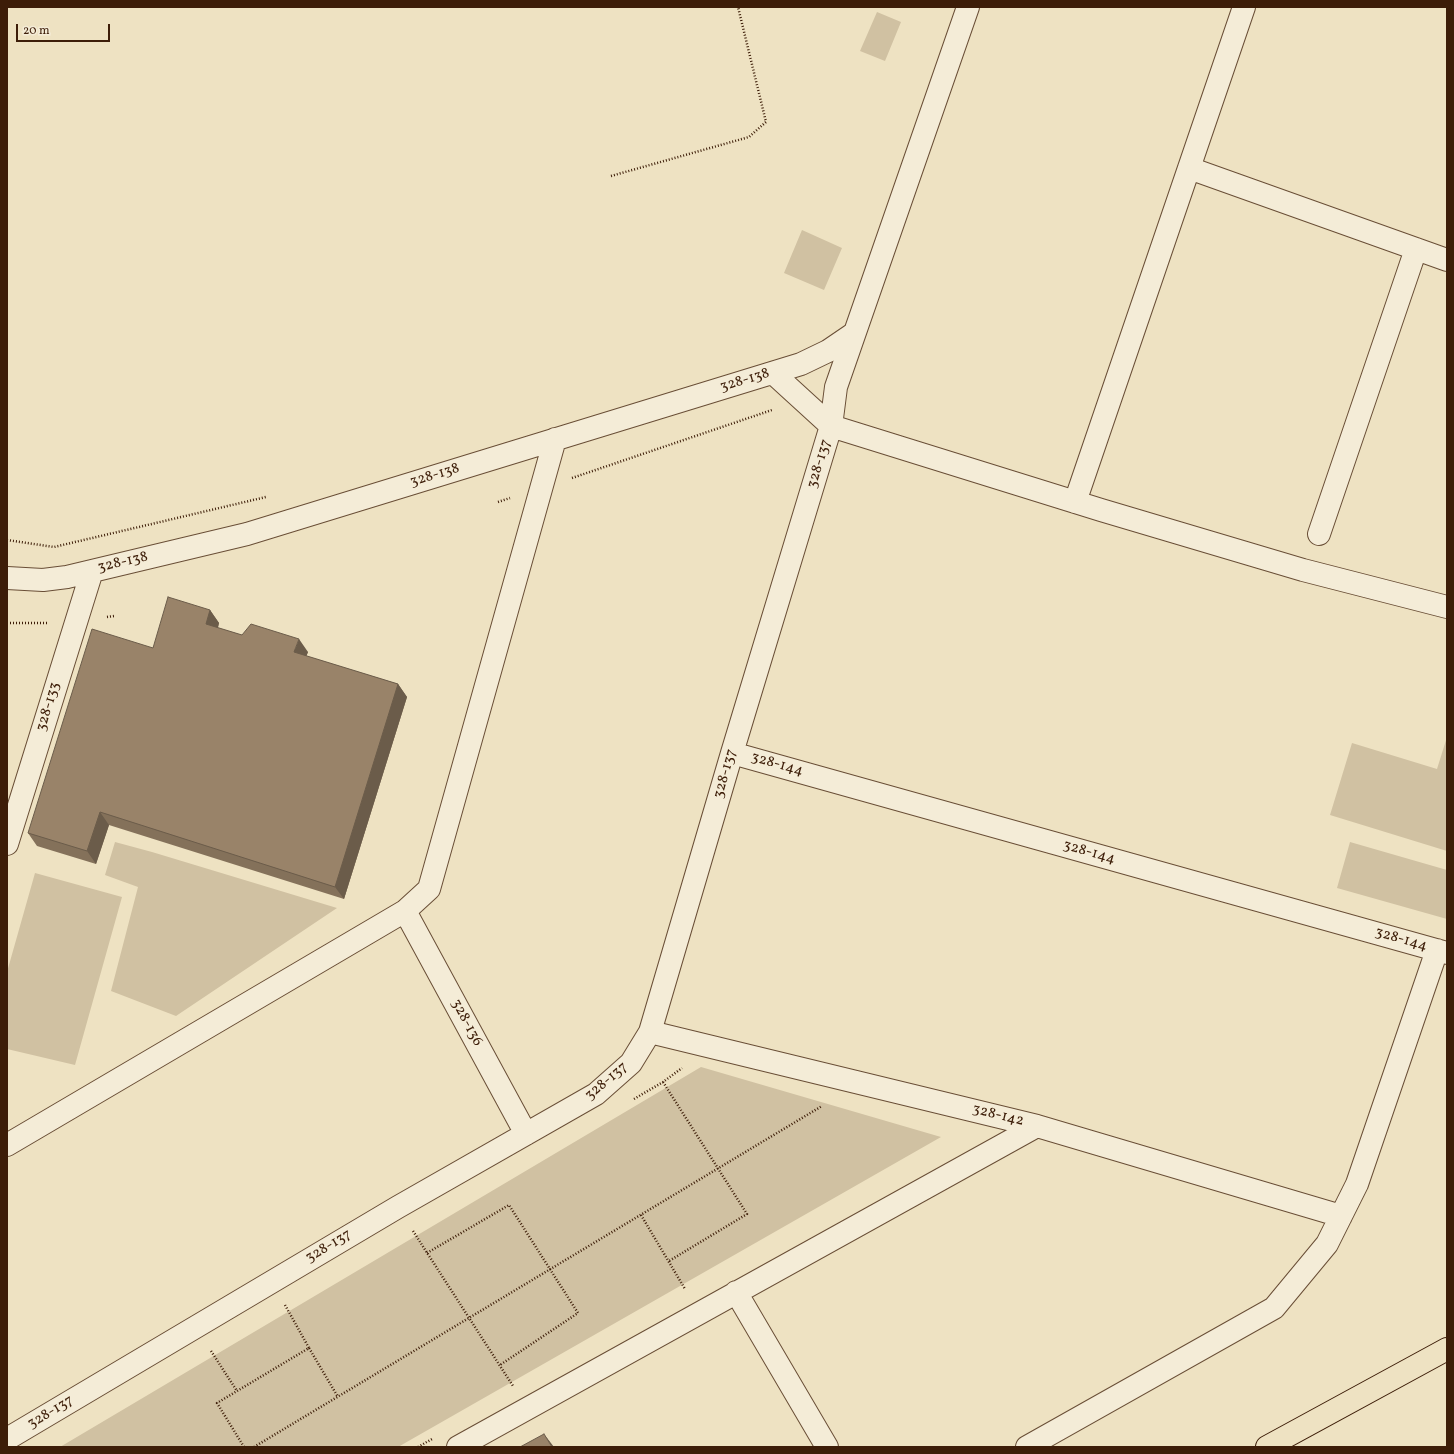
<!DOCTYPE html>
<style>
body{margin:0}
#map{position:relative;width:1454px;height:1454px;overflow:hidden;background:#eee2c2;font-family:Vollkorn,serif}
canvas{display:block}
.frame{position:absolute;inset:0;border:8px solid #3d1d08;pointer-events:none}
.scale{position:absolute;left:16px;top:24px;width:94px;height:18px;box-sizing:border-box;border:2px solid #3d1d08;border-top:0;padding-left:5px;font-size:12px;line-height:14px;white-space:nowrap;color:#3d1d08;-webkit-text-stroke:3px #f4ecd7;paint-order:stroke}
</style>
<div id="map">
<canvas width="1454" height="1454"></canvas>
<div class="frame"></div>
<div class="scale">20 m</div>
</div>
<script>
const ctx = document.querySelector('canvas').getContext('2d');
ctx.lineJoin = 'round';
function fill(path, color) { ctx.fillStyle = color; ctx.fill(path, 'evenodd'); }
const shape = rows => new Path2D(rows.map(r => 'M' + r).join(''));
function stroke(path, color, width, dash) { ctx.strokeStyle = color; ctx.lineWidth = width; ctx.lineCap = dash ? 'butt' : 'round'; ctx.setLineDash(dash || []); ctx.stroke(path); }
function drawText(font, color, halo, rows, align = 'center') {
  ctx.font = font + ' Vollkorn,serif'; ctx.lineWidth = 4; ctx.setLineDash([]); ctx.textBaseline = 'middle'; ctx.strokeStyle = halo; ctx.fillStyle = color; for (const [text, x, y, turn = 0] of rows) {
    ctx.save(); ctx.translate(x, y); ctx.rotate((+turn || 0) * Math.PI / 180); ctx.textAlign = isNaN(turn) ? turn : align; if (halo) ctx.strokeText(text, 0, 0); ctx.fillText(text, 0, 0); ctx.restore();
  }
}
fill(shape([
 [877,12,901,22,885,61,860,51],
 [802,230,842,248,824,290,784,273],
 [1447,737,1447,851,1330,815,1352,743,1437,769],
 [115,842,152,852,337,908,176,1016,111,991,138,887,105,875],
 [1350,842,1447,870,1447,919,1337,888],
 [35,873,122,897,75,1065,7,1049,7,972],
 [701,1067,941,1137,398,1447,60,1447]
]), '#d0c1a2');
const minor = shape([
 [1189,168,1447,260],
 [773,373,831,426,1101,510,1303,570,1447,607],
 [1075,502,1244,7],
 [1319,534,1416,249],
 [7,578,43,580,67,577,247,534,801,364,828,351,853,334],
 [732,753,1447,953],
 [7,844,92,571],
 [405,911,526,1134],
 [650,1032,1037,1126,1341,1216],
 [7,1145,405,911,429,889,555,439],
 [736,1292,827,1447],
 [7,1439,398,1207,596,1094,631,1063,650,1032,732,753,831,426,836,387,968,7],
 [458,1447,1037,1126],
 [1027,1447,1274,1308,1327,1244,1357,1184,1437,950]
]);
const highway = shape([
 [1267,1447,1447,1349]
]);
stroke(minor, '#694e36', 24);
stroke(highway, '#3d1d08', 24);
stroke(shape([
 [611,176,749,137,766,122,738,7],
 [572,478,772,410],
 [498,502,510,498],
 [7,540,54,547,266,497],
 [107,617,114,616],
 [7,623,48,623],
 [663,1082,747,1214,669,1261],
 [634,1099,663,1082,682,1068],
 [641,1215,685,1289],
 [413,1231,513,1386],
 [427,1253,509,1205,578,1313,500,1365],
 [285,1305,309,1348],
 [211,1351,237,1391],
 [244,1447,217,1403,309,1348,338,1397],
 [254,1447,822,1106],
 [418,1447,432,1439]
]), '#3d1d08', 2.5, [1, 2]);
stroke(minor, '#f4ecd7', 22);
stroke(highway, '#eee2c2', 22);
fill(shape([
 [210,610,219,623,218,628,242,635,308,652,306,656,398,684,407,697,344,899,109,825,96,864,37,846,28,833,153,648]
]), '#84715a');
fill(shape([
 [210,610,219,623,215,637,206,624],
 [299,639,308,652,303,665,294,652],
 [398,684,407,697,344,899,335,887],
 [100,812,109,825,96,864,87,851],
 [544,1434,554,1447,552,1447]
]), '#6b5c4a');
const building = shape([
 [168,597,210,610,206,624,242,635,251,624,299,639,294,652,398,684,335,887,100,812,87,851,28,833,92,629,153,648,168,597],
 [544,1434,552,1447,520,1447,544,1434]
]);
fill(building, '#998369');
stroke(building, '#6b5c4a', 1);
drawText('15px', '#3d1d08', '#f4ecd7', [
 ["328-138",745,381,-17],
 ["328-137",820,464,-73],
 ["328-138",435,476,-17],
 ["328-138",123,563,-13],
 ["328-133",49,707,-73],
 ["328-144",777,765,16],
 ["328-137",726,774,-74],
 ["328-144",1089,853,16],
 ["328-144",1401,940,16],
 ["328-136",466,1023,62],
 ["328-137",607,1082,-40],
 ["328-142",998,1116,14],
 ["328-137",329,1247,-31],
 ["328-137",51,1413,-31]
]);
</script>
